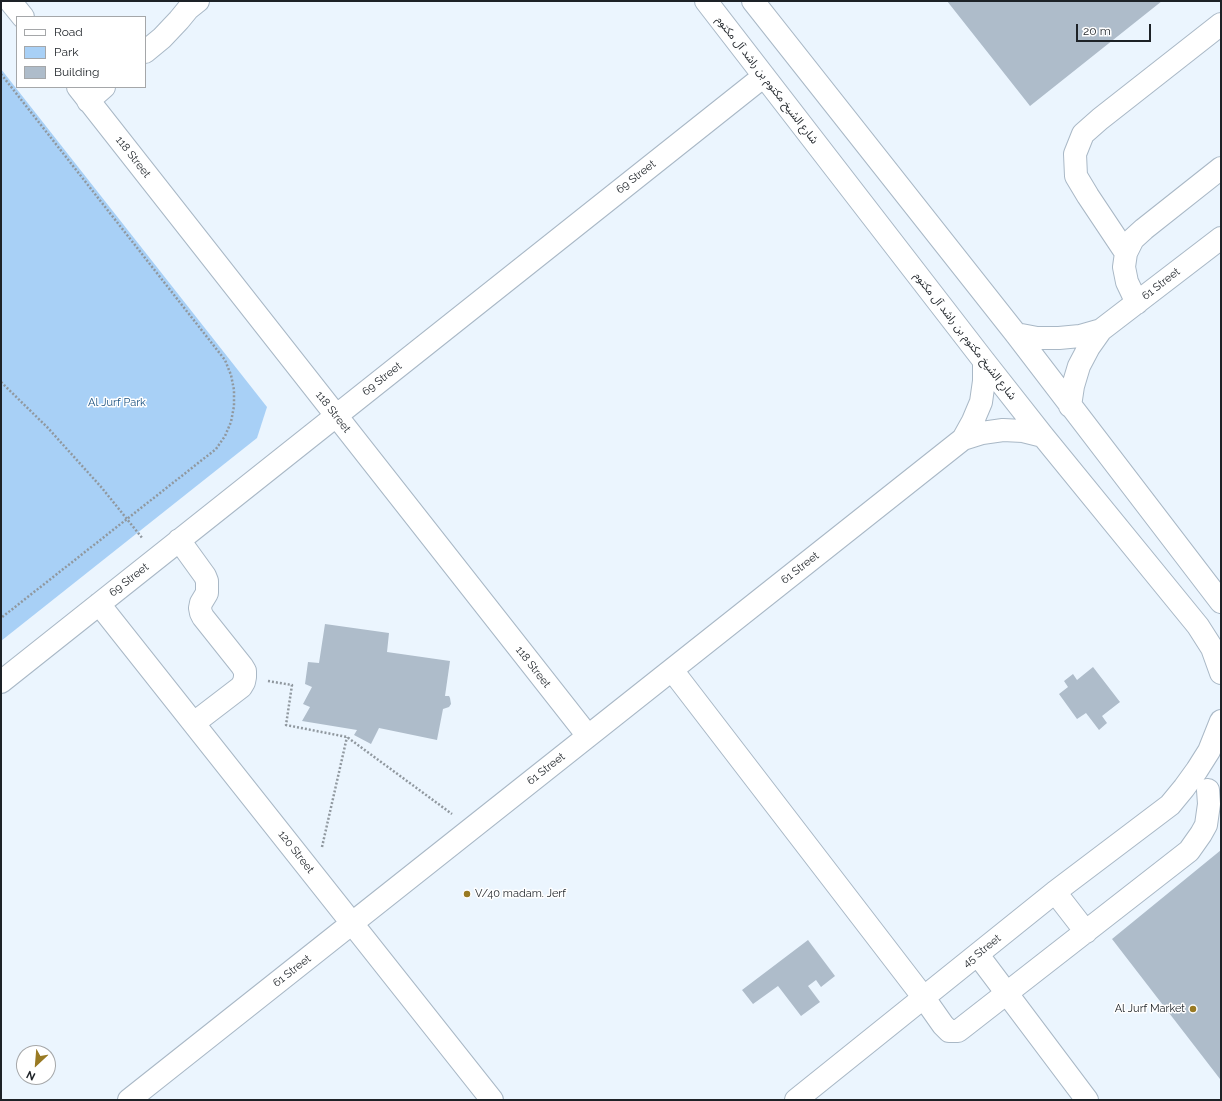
<!DOCTYPE html>
<meta charset="utf-8">
<style>
body{margin:0}
#map{position:relative;width:1222px;height:1101px;overflow:hidden;background:#ebf5fe;font-family:Raleway,sans-serif}
canvas{display:block}
.frame{position:absolute;inset:0;border:2px solid #1d2227;pointer-events:none}
.legend{position:absolute;left:16px;top:16px;width:130px;height:72px;box-sizing:border-box;background:#fff;border:1px solid #a5a7a9;margin:0;padding:5px 7px;list-style:none;font-size:12px;color:#1d2227}
.legend li{display:flex;align-items:center;gap:8px;height:20px}
.legend b{width:20px;border:1px solid #a5a7a9}
.north{position:absolute;left:16px;top:1045px;width:40px;height:40px;box-sizing:border-box;background:#fff;border:1px solid #a5a7a9;border-radius:50%;rotate:206deg;font-size:11px;font-weight:700;line-height:16px;text-align:center;color:#1d2227}
.north::after{content:'';display:block;margin:auto;width:14px;height:18px;background:#997a23;clip-path:polygon(50% 0,100% 100%,50% 72%,0 100%)}
.scale{position:absolute;left:1076px;top:24px;width:75px;height:18px;box-sizing:border-box;border:2px solid #1d2227;border-top:0;padding-left:5px;font-size:12px;line-height:14px;white-space:nowrap;color:#1d2227;-webkit-text-stroke:3px #fff;paint-order:stroke}
</style>
<div id="map">
<canvas width="1222" height="1101"></canvas>
<div class="frame"></div>
<ul class="legend">
<li><b style="height:5px;background:#fff"></b>Road</li>
<li><b style="height:11px;background:#a8d0f6"></b>Park</li>
<li><b style="height:11px;background:#aebcca"></b>Building</li>
</ul>
<div class="north">N</div>
<div class="scale">20 m</div>
</div>
<script>
const ctx = document.querySelector('canvas').getContext('2d');
ctx.lineJoin = 'round';
function fill(path, color) { ctx.fillStyle = color; ctx.fill(path, 'evenodd'); }
const shape = rows => new Path2D(rows.map(r => 'M' + r).join(''));
function stroke(path, color, width, dash) { ctx.strokeStyle = color; ctx.lineWidth = width; ctx.lineCap = dash ? 'butt' : 'round'; ctx.setLineDash(dash || []); ctx.stroke(path); }
function drawText(font, color, halo, rows, align = 'center') {
  ctx.font = font + ' Raleway,"Noto Sans Arabic",sans-serif'; ctx.lineWidth = 3; ctx.setLineDash([]); ctx.textBaseline = 'middle'; ctx.strokeStyle = halo; ctx.fillStyle = color; for (const [text, x, y, turn = 0] of rows) {
    ctx.save(); ctx.translate(x, y); ctx.rotate((+turn || 0) * Math.PI / 180); ctx.textAlign = isNaN(turn) ? turn : align; if (halo) ctx.strokeText(text, 0, 0); ctx.fillText(text, 0, 0); ctx.restore();
  }
}
fill(shape([
 [1,69,267,407,257,438,1,641]
]), '#a8d0f6');
fill(shape([
 [947,1,1162,1,1030,106],
 [325,624,389,633,387,652,450,661,445,696,449,696,450,698,451,704,449,707,443,709,437,740,379,728,371,744,354,735,357,730,302,721,310,707,303,704,312,687,305,684,308,662,319,663],
 [1093,667,1120,702,1102,716,1107,723,1099,730,1086,713,1077,719,1059,694,1068,687,1064,681,1073,674,1077,680],
 [1221,850,1221,1078,1220,1079,1112,939],
 [808,940,835,976,821,987,816,980,808,986,820,1002,801,1016,778,986,753,1004,742,990]
]), '#aebcca');
const minor = shape([
 [10,1,23,17],
 [706,1,984,361,1043,436,1198,626,1212,648,1221,673],
 [753,1,1016,334,1221,602],
 [145,52,162,38,179,20,188,9,198,1],
 [78,87,588,736],
 [88,101,104,87],
 [1126,253,1088,196,1076,176,1075,154,1083,134,1100,119,1221,24],
 [1137,303,1127,282,1124,267,1126,253,1133,239,1144,229,1221,168],
 [1016,334,1037,338,1059,338,1080,336,1101,330],
 [1070,406,1073,386,1079,366,1089,347,1101,330,1221,238],
 [963,439,973,421,981,402,984,381,984,361],
 [179,540,205,576,207,581,207,593,201,603,200,608,201,613,203,617,242,666,245,671,245,677,244,682,241,687,194,723],
 [99,604,492,1100],
 [672,670,924,998,943,1025,949,1031,958,1031,962,1028,1189,851,1201,834,1206,825,1209,804,1208,790],
 [1,682,764,76],
 [1055,892,1086,932],
 [978,955,1087,1100],
 [129,1100,963,439,982,433,1003,430,1023,431,1043,436],
 [796,1100,1055,892,1170,805,1184,788,1197,770,1209,751,1221,721]
]);
stroke(minor, '#a9b8c6', 24);
stroke(shape([
 [1,74,225,360,231,375,234,390,234,406,231,422,225,436,216,449,1,618],
 [1,382,48,428,102,488,143,539],
 [268,681,292,685,286,725,347,737,452,814],
 [322,847,347,737]
]), '#90989f', 2.5, [2, 2]);
stroke(minor, '#fff', 22);
for (const [x, y, r, color] of [
 [467,894,4,"#997a23"],
 [1193,1009,4,"#997a23"]
]) { const dot = new Path2D(); dot.arc(x, y, r, 0, 2 * Math.PI); ctx.fillStyle = color; ctx.fill(dot); stroke(dot, '#fff', 1.5); }
drawText('11px', '#1d2227', '#fff', [
 ["شارع الشيخ مكتوم بن راشد آل مكتوم",767,80,52],
 ["118 Street",133,157,52],
 ["69 Street",636,177,-38],
 ["61 Street",1161,284,-38],
 ["شارع الشيخ مكتوم بن راشد آل مكتوم",965,336,52],
 ["69 Street",382,379,-38],
 ["118 Street",333,412,52],
 ["61 Street",800,568,-38],
 ["69 Street",129,580,-38],
 ["118 Street",533,667,52],
 ["61 Street",546,769,-38],
 ["120 Street",296,852,52],
 ["45 Street",982,951,-39],
 ["61 Street",292,971,-38]
]);
drawText('11px', '#1b5280', '#fff', [
 ["Al Jurf Park",117,403]
]);
drawText('11px', '#1d2227', '#fff', [
 ["V/40 madam. Jerf",475,894],
 ["Al Jurf Market",1185,1009,"right"]
], 'left');
</script>
